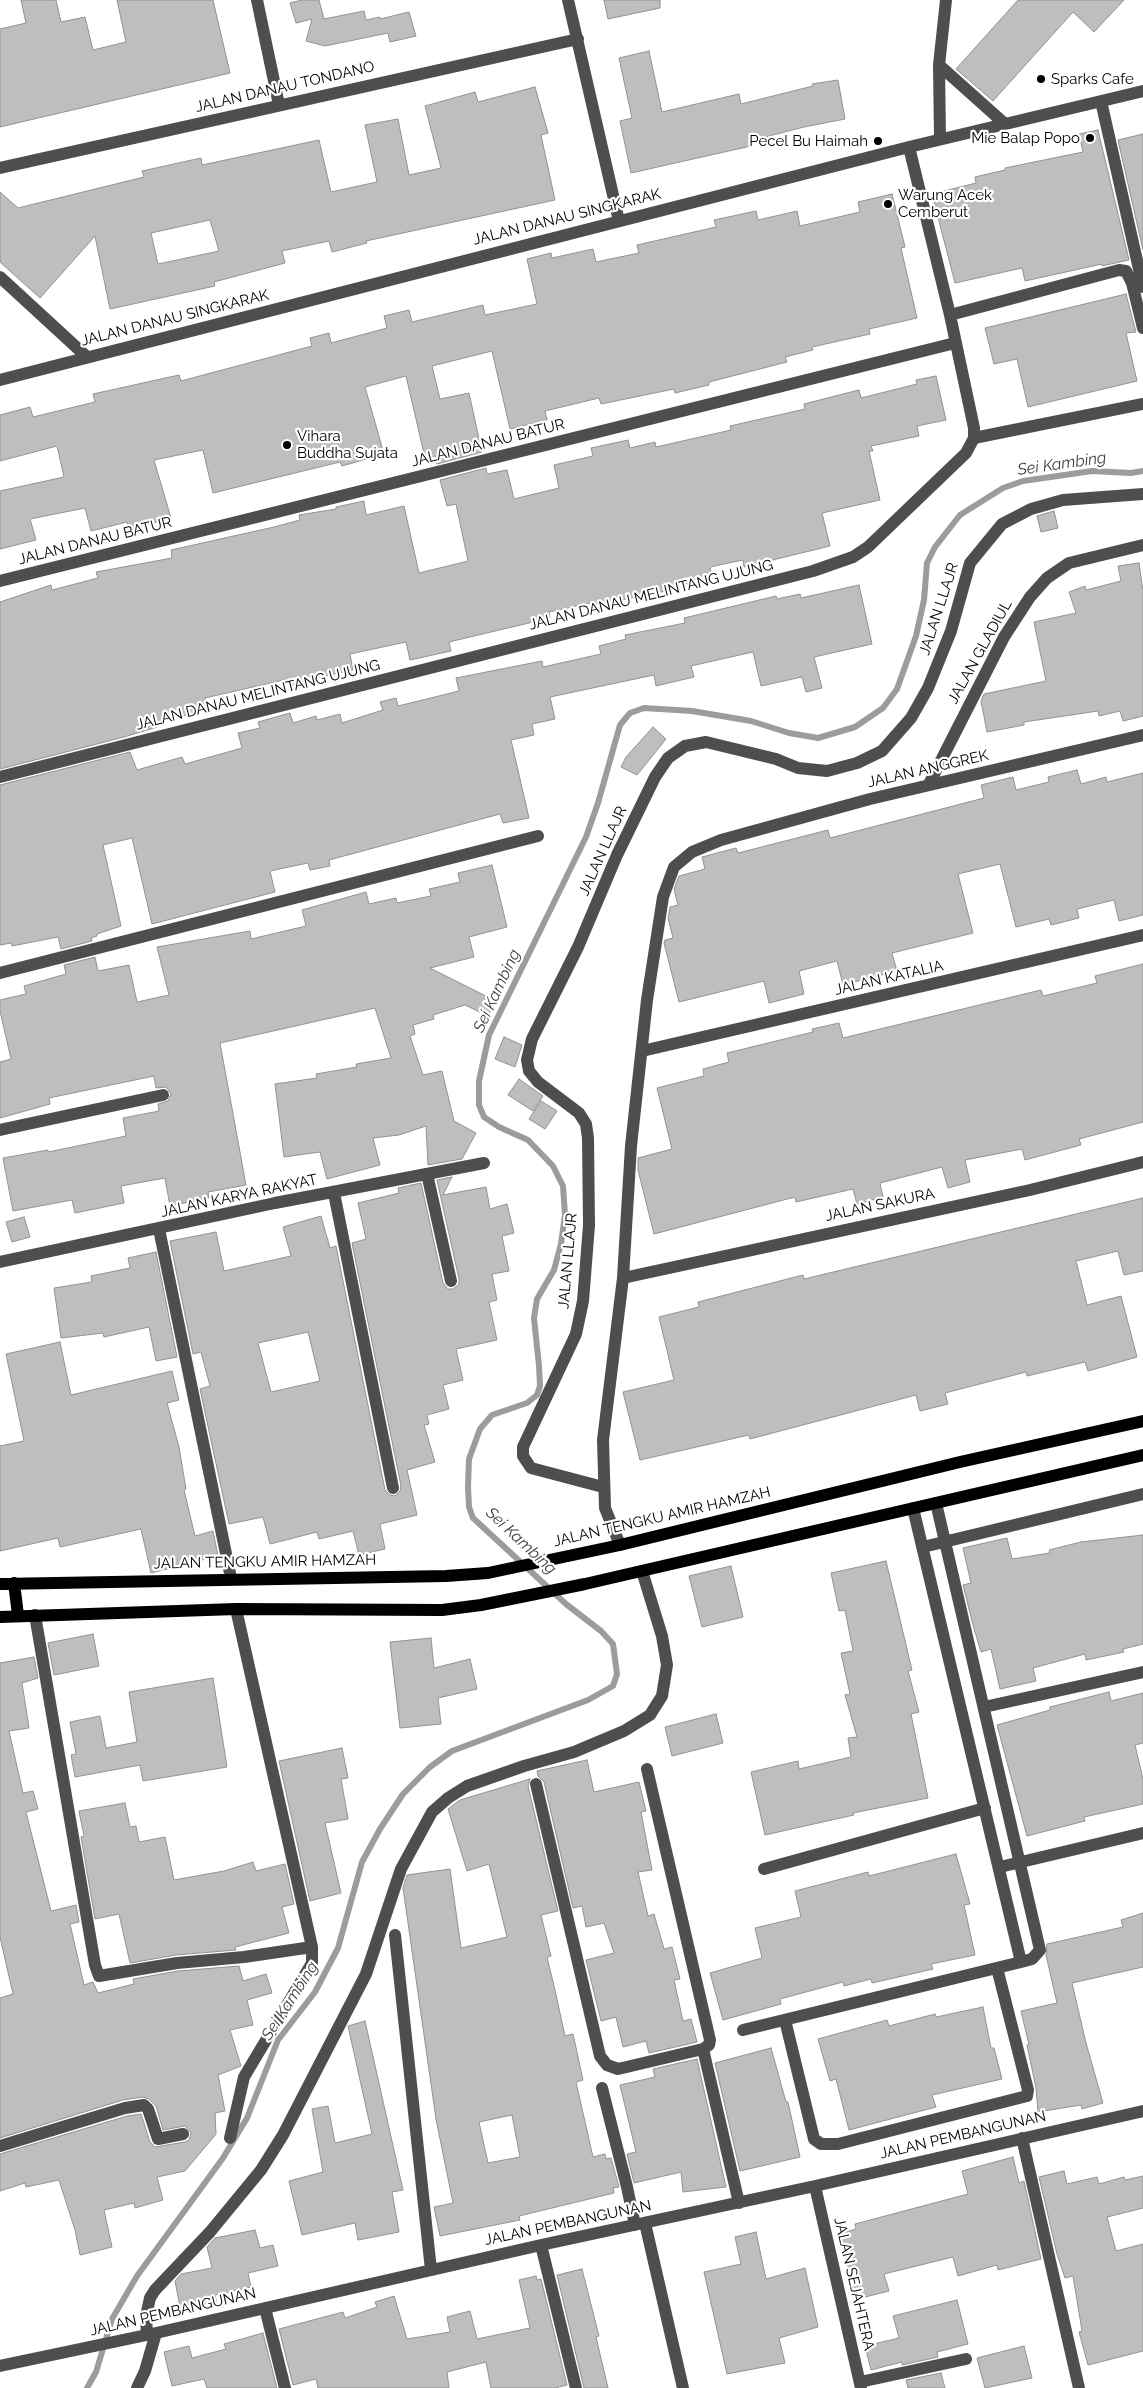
<!DOCTYPE html>
<style>
body{margin:0}
canvas{display:block;background:#fff}
</style>
<canvas width="1143" height="2388"></canvas>
<script>
const ctx = document.querySelector('canvas').getContext('2d');
ctx.lineJoin = 'round';
const shape = rows => new Path2D(rows.map(r => 'M' + r).join(''));
function stroke(path, color, width, dash) { ctx.strokeStyle = color; ctx.lineWidth = width; ctx.lineCap = dash ? 'butt' : 'round'; ctx.setLineDash(dash || []); ctx.stroke(path); }
function fill(path, color) { ctx.fillStyle = color; ctx.fill(path, 'evenodd'); }
function drawText(font, color, halo, rows, align = 'center') {
  ctx.font = font + ' Raleway,sans-serif'; ctx.lineWidth = 4.5; ctx.setLineDash([]); ctx.textBaseline = 'middle'; ctx.strokeStyle = halo; ctx.fillStyle = color; for (const [text, x, y, turn = 0] of rows) {
    ctx.save(); ctx.translate(x, y); ctx.rotate((+turn || 0) * Math.PI / 180); ctx.textAlign = isNaN(turn) ? turn : align; if (halo) ctx.strokeText(text, 0, 0); ctx.fillText(text, 0, 0); ctx.restore();
  }
}
stroke(shape([
 [87,2388,96,2372,112,2319,137,2276,223,2158,247,2118,278,2040,315,1992,338,1948,362,1862,380,1829,403,1794,430,1767,452,1751,588,1700,613,1686,617,1674,613,1644,601,1631,566,1604,473,1518,469,1507,468,1487,469,1459,480,1429,492,1415,527,1403,537,1395,540,1386,539,1366,534,1318,537,1299,554,1270,561,1244,565,1215,563,1186,553,1166,528,1140,499,1127,484,1117,479,1105,479,1081,489,1035,586,837,598,803,620,725,630,713,644,708,692,711,751,721,789,733,818,738,855,727,883,708,897,689,916,636,924,600,927,563,935,547,960,515,1003,488,1023,481,1092,471,1131,473,1143,471]
]), '#9c9c9c', 6);
const building = shape([
 [21,0,56,0,61,22,85,17,93,50,126,42,117,0,213,0,230,73,0,127,0,29,26,23,21,0],
 [302,0,319,0,324,19,364,11,366,20,380,17,380,19,409,12,416,36,390,42,388,33,325,46,306,41,312,19,296,23,290,3,302,0],
 [604,0,660,0,660,8,608,19,604,0],
 [1018,0,1124,0,1094,32,1073,12,993,101,956,69,1018,0],
 [649,51,662,112,739,94,741,104,813,86,812,84,838,80,845,119,804,127,750,141,751,146,631,173,620,121,632,118,619,58,649,51],
 [535,87,548,133,541,135,555,200,366,241,367,243,332,252,329,241,282,251,285,263,214,282,215,286,110,309,95,236,40,298,0,262,0,192,18,208,144,177,142,171,201,158,202,165,319,140,331,192,377,182,365,125,398,119,409,175,441,168,425,106,475,92,478,102,535,87],
 [210,220,219,251,158,264,151,233,210,220],
 [1098,130,1129,260,1102,266,1102,264,1025,281,1022,268,955,283,932,194,976,183,975,177,1005,170,1005,168,1083,152,1079,134,1098,130],
 [1143,134,1143,250,1118,140,1143,134],
 [892,194,905,247,901,248,917,318,869,329,870,334,812,347,813,350,785,357,787,362,709,382,709,385,675,393,674,389,601,404,599,398,545,411,547,420,510,429,492,351,432,366,440,399,469,393,482,452,437,464,435,456,425,458,406,376,365,387,384,454,342,466,340,462,213,493,203,450,154,460,171,518,129,530,127,522,91,531,85,508,30,519,36,540,0,549,0,491,64,477,57,446,0,461,0,415,30,407,33,417,95,402,93,394,179,375,181,381,312,346,310,338,329,333,331,343,387,328,384,316,409,310,412,322,483,305,485,315,537,304,527,259,551,253,552,258,593,249,596,262,639,253,637,245,716,227,714,220,756,211,758,220,797,211,800,226,860,212,858,202,892,194],
 [1126,294,1136,332,1126,333,1137,381,1028,407,1017,359,994,364,985,328,1126,294],
 [936,376,946,420,917,426,919,436,871,446,873,451,869,451,880,500,822,513,830,546,744,567,743,560,710,567,712,578,675,586,676,589,596,605,595,602,549,612,550,618,449,642,451,651,410,660,406,642,350,654,353,670,311,679,312,681,289,686,288,679,205,698,208,710,156,722,157,727,124,737,0,769,0,602,51,585,52,590,98,578,96,572,172,558,171,550,274,527,300,520,299,515,336,509,336,507,364,501,366,515,404,506,419,573,468,561,456,504,447,506,440,480,486,468,487,474,507,470,514,499,559,488,554,465,593,456,591,448,628,440,630,448,655,442,656,447,731,430,730,426,805,409,804,404,843,394,859,390,861,398,917,384,916,380,936,376],
 [1054,511,1058,528,1041,532,1037,516,1054,511],
 [1139,563,1143,591,1143,716,1123,721,1120,711,1099,716,1098,711,1024,722,1024,725,987,732,981,701,984,694,1046,681,1034,622,1076,613,1069,592,1085,586,1086,590,1121,581,1118,566,1139,563],
 [859,585,872,644,814,657,822,688,806,692,802,677,761,686,753,652,691,666,694,677,656,686,654,675,550,697,555,719,532,724,534,735,511,740,529,818,503,823,500,814,329,860,330,866,310,870,308,863,270,871,275,892,152,924,132,838,103,845,121,926,97,934,97,936,91,938,92,941,61,949,58,937,12,946,11,943,0,945,0,785,130,752,137,770,182,757,185,764,242,748,238,733,260,728,258,722,290,713,293,723,316,716,317,720,340,714,342,723,383,710,380,702,396,698,398,706,459,691,456,678,542,661,543,667,601,654,599,646,626,639,625,635,685,623,684,618,776,596,777,599,800,594,801,598,859,585],
 [653,727,666,739,637,775,621,767,626,757,653,727],
 [1077,770,1081,784,1106,777,1107,782,1143,773,1143,915,1119,921,1114,900,1077,909,1079,918,1051,925,1049,919,1016,927,1000,864,958,874,973,933,892,953,897,971,843,985,837,961,799,971,804,994,769,1003,764,981,679,1002,664,943,665,940,673,938,668,918,670,907,678,905,674,889,679,876,705,869,702,857,736,848,738,853,828,830,830,838,984,798,981,785,1013,777,1016,790,1049,782,1048,777,1077,770],
 [492,865,507,927,469,937,474,957,430,968,496,1001,488,1016,465,1005,433,1015,434,1019,413,1025,415,1034,410,1036,423,1075,442,1071,454,1121,476,1133,462,1159,428,1165,426,1126,399,1135,373,1138,380,1165,327,1179,320,1152,284,1157,275,1084,317,1078,316,1074,357,1067,356,1064,391,1058,375,1008,220,1043,246,1185,208,1192,209,1198,170,1206,165,1178,121,1186,124,1203,75,1213,72,1200,13,1211,3,1158,48,1150,48,1152,126,1136,123,1118,159,1111,158,1104,168,1101,171,1094,166,1087,156,1088,154,1076,49,1098,50,1104,0,1118,0,1062,11,1059,0,1011,0,1000,26,994,24,986,66,974,64,965,95,957,98,971,129,965,137,1002,169,995,157,947,250,931,251,939,306,926,302,910,366,892,369,904,396,898,397,903,431,896,429,889,460,882,458,873,492,865],
 [1143,964,1143,1122,1079,1139,1081,1145,1025,1160,1022,1149,965,1160,970,1182,948,1188,942,1167,880,1183,883,1197,857,1204,853,1189,796,1202,795,1197,654,1234,638,1170,638,1158,672,1149,657,1088,704,1076,703,1069,729,1062,727,1053,813,1032,812,1029,839,1023,843,1038,1041,990,1043,996,1097,983,1095,976,1143,964],
 [504,1037,522,1045,515,1067,495,1059,504,1037],
 [519,1079,543,1096,533,1111,508,1095,519,1079],
 [541,1101,557,1111,545,1129,529,1119,541,1101],
 [452,1177,443,1195,486,1187,490,1209,507,1204,514,1233,502,1236,509,1271,492,1274,497,1300,489,1302,497,1340,456,1349,463,1380,443,1385,449,1409,427,1415,429,1424,424,1425,435,1462,407,1470,417,1515,380,1524,385,1549,359,1555,353,1531,319,1539,317,1532,270,1544,263,1517,229,1524,200,1389,210,1386,201,1352,193,1354,170,1241,216,1232,224,1271,291,1256,283,1227,321,1216,330,1248,336,1246,385,1490,390,1495,395,1496,400,1491,401,1486,352,1243,366,1239,358,1203,399,1193,398,1188,421,1183,443,1283,448,1289,453,1289,459,1284,459,1279,437,1180,452,1177],
 [308,1332,320,1381,271,1392,258,1343,308,1332],
 [1143,1198,1143,1271,1124,1275,1118,1251,1076,1261,1087,1305,1121,1296,1137,1357,1088,1371,1085,1362,1027,1376,1026,1372,945,1393,948,1404,920,1411,916,1395,750,1439,749,1435,640,1460,623,1392,674,1380,659,1317,699,1307,698,1302,803,1275,804,1279,1143,1198],
 [24,1217,30,1237,12,1242,6,1222,24,1217],
 [156,1252,177,1357,156,1361,149,1327,104,1337,103,1333,61,1338,54,1288,92,1282,91,1276,130,1268,128,1258,156,1252],
 [60,1342,71,1395,172,1371,179,1400,167,1403,179,1447,186,1489,184,1490,195,1536,213,1531,218,1556,151,1573,141,1529,60,1547,58,1538,0,1551,0,1446,24,1441,6,1354,60,1342],
 [1143,1535,1143,1644,1123,1649,1124,1652,1086,1660,1085,1654,1033,1668,1036,1681,1000,1689,991,1649,981,1652,973,1625,963,1585,971,1583,963,1548,1007,1538,1012,1559,1050,1553,1049,1550,1081,1542,1143,1535],
 [886,1561,912,1670,908,1671,919,1712,911,1714,928,1798,853,1813,854,1815,765,1835,751,1772,798,1761,799,1769,851,1757,848,1738,857,1737,845,1695,850,1694,841,1653,853,1651,845,1610,839,1611,831,1573,886,1561],
 [731,1566,743,1617,702,1627,689,1576,731,1566],
 [93,1634,99,1666,54,1675,48,1643,93,1634],
 [431,1638,434,1668,470,1659,477,1689,438,1698,441,1724,400,1728,390,1642,431,1638],
 [34,1657,38,1678,22,1683,29,1728,9,1731,23,1793,33,1791,38,1809,26,1812,51,1911,76,1905,79,1922,70,1924,84,1985,93,1982,98,1993,134,1984,133,1979,178,1971,239,1966,243,1981,266,1974,272,1993,247,2000,253,2025,230,2030,241,2066,218,2075,225,2111,215,2113,216,2134,185,2171,157,2177,163,2200,135,2208,134,2203,104,2210,112,2247,80,2255,75,2230,59,2180,26,2187,25,2183,0,2191,0,2154,127,2116,141,2114,150,2142,155,2147,185,2142,189,2140,191,2133,185,2126,163,2130,156,2106,149,2099,143,2097,123,2100,0,2138,0,1998,13,1994,0,1937,0,1663,34,1657],
 [213,1678,227,1767,143,1781,140,1765,75,1777,71,1755,76,1754,70,1722,100,1716,106,1748,137,1742,129,1692,213,1678],
 [1109,1692,1111,1701,1143,1693,1143,1743,1135,1745,1143,1779,1143,1804,1084,1817,1085,1821,1027,1836,997,1725,1050,1710,1050,1707,1109,1692],
 [716,1714,723,1743,672,1756,665,1727,716,1714],
 [342,1748,348,1778,341,1779,348,1819,325,1823,341,1893,310,1901,279,1761,342,1748],
 [587,1760,594,1792,639,1782,646,1811,641,1812,652,1870,638,1872,648,1916,654,1914,664,1949,672,1947,680,1979,674,1980,683,2021,691,2019,697,2042,649,2053,646,2041,623,2047,616,2017,601,2021,586,1960,614,1953,604,1923,586,1927,582,1906,573,1908,544,1782,538,1776,537,1771,587,1760],
 [530,1779,528,1786,558,1911,541,1915,551,1956,547,1957,555,1990,565,2036,573,2034,583,2080,576,2082,593,2157,605,2154,606,2159,611,2158,619,2187,613,2188,614,2193,519,2216,520,2220,440,2236,434,2207,453,2203,436,2119,403,1888,407,1875,450,1869,461,1948,507,1937,489,1864,467,1871,448,1809,460,1800,530,1779],
 [512,2115,520,2157,488,2163,479,2122,512,2115],
 [125,1803,130,1827,136,1826,139,1842,165,1837,174,1880,224,1871,253,1862,256,1871,285,1864,294,1904,282,1907,289,1933,235,1947,236,1950,176,1955,130,1963,119,1914,95,1919,81,1837,84,1836,79,1811,125,1803],
 [956,1854,970,1904,964,1905,975,1955,931,1964,933,1969,907,1975,872,1983,871,1979,844,1986,843,1982,780,1999,781,2004,723,2020,710,1973,762,1958,755,1928,801,1917,795,1891,868,1872,869,1876,956,1854],
 [1143,1913,1143,1967,1072,1983,1086,2043,1103,2103,1082,2109,1081,2105,1038,2112,1036,2088,1027,2045,1029,2045,1021,2011,1057,2003,1046,1955,1047,1944,1123,1927,1121,1920,1143,1913],
 [983,2007,991,2048,994,2048,1002,2079,932,2095,936,2107,849,2130,836,2079,830,2081,818,2039,887,2020,889,2026,935,2014,936,2017,983,2007],
 [365,2021,403,2190,392,2192,399,2232,358,2240,355,2223,302,2235,289,2181,323,2172,312,2109,328,2106,335,2143,372,2134,348,2026,365,2021],
 [771,2048,786,2102,788,2102,800,2157,740,2171,715,2063,771,2048],
 [697,2059,726,2187,683,2192,681,2172,634,2183,627,2154,636,2152,620,2085,655,2077,653,2069,697,2059],
 [1013,2157,1019,2183,1024,2181,1041,2259,998,2270,997,2265,958,2276,953,2257,884,2274,889,2291,857,2299,839,2234,856,2229,855,2224,968,2194,962,2171,1013,2157],
 [1064,2171,1067,2184,1097,2177,1099,2184,1124,2177,1125,2180,1143,2176,1143,2208,1107,2217,1116,2251,1143,2244,1143,2351,1088,2365,1079,2332,1082,2331,1073,2276,1065,2278,1057,2254,1039,2177,1064,2171],
 [255,2230,260,2248,273,2245,278,2266,248,2273,251,2287,215,2295,217,2304,181,2312,175,2281,181,2274,212,2268,207,2247,215,2238,255,2230],
 [756,2232,766,2279,805,2268,818,2327,779,2338,785,2363,727,2374,704,2272,741,2264,735,2237,756,2232],
 [582,2269,599,2336,596,2337,608,2388,584,2388,557,2275,582,2269],
 [536,2276,537,2280,541,2279,567,2385,555,2388,491,2388,486,2362,447,2372,449,2388,318,2388,316,2379,293,2385,279,2329,343,2312,345,2318,377,2307,375,2302,394,2296,407,2339,450,2332,447,2317,470,2311,477,2339,530,2328,519,2280,536,2276],
 [957,2300,968,2344,937,2352,938,2357,902,2365,902,2362,871,2370,865,2346,899,2338,893,2316,957,2300],
 [263,2333,277,2388,207,2388,204,2379,172,2386,164,2352,189,2346,192,2358,226,2349,224,2344,263,2333],
 [1024,2346,1032,2378,985,2388,977,2358,1024,2346],
 [941,2373,945,2388,908,2388,906,2380,941,2373]
]);
fill(building, '#bebebe');
stroke(building, '#929292', 1);
stroke(shape([
 [257,0,279,105],
 [568,0,619,221],
 [939,65,1005,124],
 [1101,101,1143,287],
 [940,139,939,65,946,0],
 [0,168,578,39],
 [0,277,87,357],
 [950,315,1119,270,1126,271,1132,283,1143,328],
 [0,380,909,147,1143,91],
 [974,438,1143,404],
 [0,581,955,343],
 [0,777,813,571,853,557,868,547,966,453,974,438,974,428,950,315,909,147],
 [929,784,1004,637,1030,597,1047,578,1069,563,1143,545],
 [0,973,538,836],
 [642,1051,1143,935],
 [0,1130,163,1095],
 [427,1174,451,1281],
 [334,1193,393,1488],
 [159,1229,231,1578],
 [0,1262,275,1203,484,1163],
 [623,1278,1030,1190,1143,1162],
 [603,1487,531,1468,523,1456,523,1447,576,1334,583,1301,589,1225,588,1138,586,1124,579,1113,538,1082,529,1071,527,1060,532,1039,578,947,617,855,655,777,668,758,685,746,706,742,776,759,798,768,827,771,857,763,882,751,911,718,928,688,951,631,970,563,1002,524,1031,509,1063,500,1143,494],
 [913,1508,1021,1962],
 [620,1545,605,1508,603,1440,623,1278,631,1146,647,1000,663,897,674,867,692,852,721,840,870,799,1143,735],
 [923,1547,1143,1494],
 [236,1609,312,1947],
 [35,1615,95,1965,99,1976,177,1963,244,1957,312,1947,312,1963,244,2077,230,2138],
 [984,1707,1143,1672],
 [536,1784,600,2056,607,2065,618,2069,703,2049,709,2045,710,2040,647,1769],
 [1000,1867,1143,1833],
 [764,1869,985,1808],
 [395,1935,431,2270],
 [785,2020,814,2139,821,2144,838,2144,1027,2096,1028,2090,997,1968],
 [743,2030,1021,1962,1032,1959,1040,1950,936,1503],
 [703,2049,739,2203],
 [602,2088,627,2187,635,2225],
 [1022,2138,1079,2388],
 [0,2146,125,2108,144,2105,148,2109,158,2139,183,2134],
 [815,2186,861,2388],
 [645,2223,683,2388],
 [541,2245,576,2388],
 [265,2308,285,2388],
 [147,2335,146,2316,150,2298,155,2290,210,2232,261,2170,283,2135,366,1974,401,1869,432,1812,448,1798,467,1786,524,1766,574,1752,624,1731,650,1715,662,1696,667,1665,662,1636,642,1571],
 [0,2366,156,2333,541,2245,815,2186,1143,2111],
 [860,2382,966,2359],
 [137,2388,145,2371,156,2333]
]), '#4e4e4e', 12);
stroke(shape([
 [14,1583,18,1615],
 [0,1584,446,1576,488,1573,620,1545,960,1462,1143,1421],
 [0,1617,236,1609,442,1610,481,1605,585,1584,1143,1455]
]), '#000', 12);
for (const [x, y, r, color] of [
 [1041,79,5,"#000"],
 [1090,138,5,"#000"],
 [878,141,5,"#000"],
 [888,204,5,"#000"],
 [287,445,5,"#000"]
]) { const dot = new Path2D(); dot.arc(x, y, r, 0, 2 * Math.PI); ctx.fillStyle = color; ctx.fill(dot); stroke(dot, '#fff', 2); }
drawText('15px', '#000', '#fff', [
 ["Sparks Cafe",1051,79],
 ["Mie Balap Popo",1080,138,"right"],
 ["Pecel Bu Haimah",868,141,"right"],
 ["Warung Acek",898,195],
 ["Cemberut",898,212],
 ["Vihara",297,436],
 ["Buddha Sujata",297,453]
], 'left');
drawText('15px', '#000', '#fff', [
 ["JALAN DANAU TONDANO",285,87,-13],
 ["JALAN DANAU SINGKARAK",567,217,-14],
 ["JALAN DANAU SINGKARAK",175,318,-14],
 ["JALAN DANAU BATUR",488,443,-14],
 ["JALAN DANAU BATUR",95,541,-14],
 ["JALAN DANAU MELINTANG UJUNG",651,595,-14],
 ["JALAN LLAJR",939,609,-72],
 ["JALAN GLADIUL",980,652,-61],
 ["JALAN DANAU MELINTANG UJUNG",258,695,-14],
 ["JALAN ANGGREK",928,769,-13],
 ["JALAN LLAJR",603,851,-66],
 ["JALAN KATALIA",889,978,-13],
 ["JALAN KARYA RAKYAT",239,1196,-12],
 ["JALAN SAKURA",880,1205,-12],
 ["JALAN LLAJR",568,1261,-85],
 ["JALAN TENGKU AMIR HAMZAH",662,1517,-13],
 ["JALAN TENGKU AMIR HAMZAH",265,1562,-1],
 ["JALAN PEMBANGUNAN",963,2135,-13],
 ["JALAN PEMBANGUNAN",568,2223,-12],
 ["JALAN SEJAHTERA",854,2284,77],
 ["JALAN PEMBANGUNAN",173,2312,-13]
]);
drawText('italic 16px', '#3d3d3d', '#fff', [
 ["Sei Kambing",1062,464,-8],
 ["Sei Kambing",497,991,-65],
 ["Sei Kambing",521,1541,43],
 ["Sei Kambing",290,2001,-57]
]);
</script>
